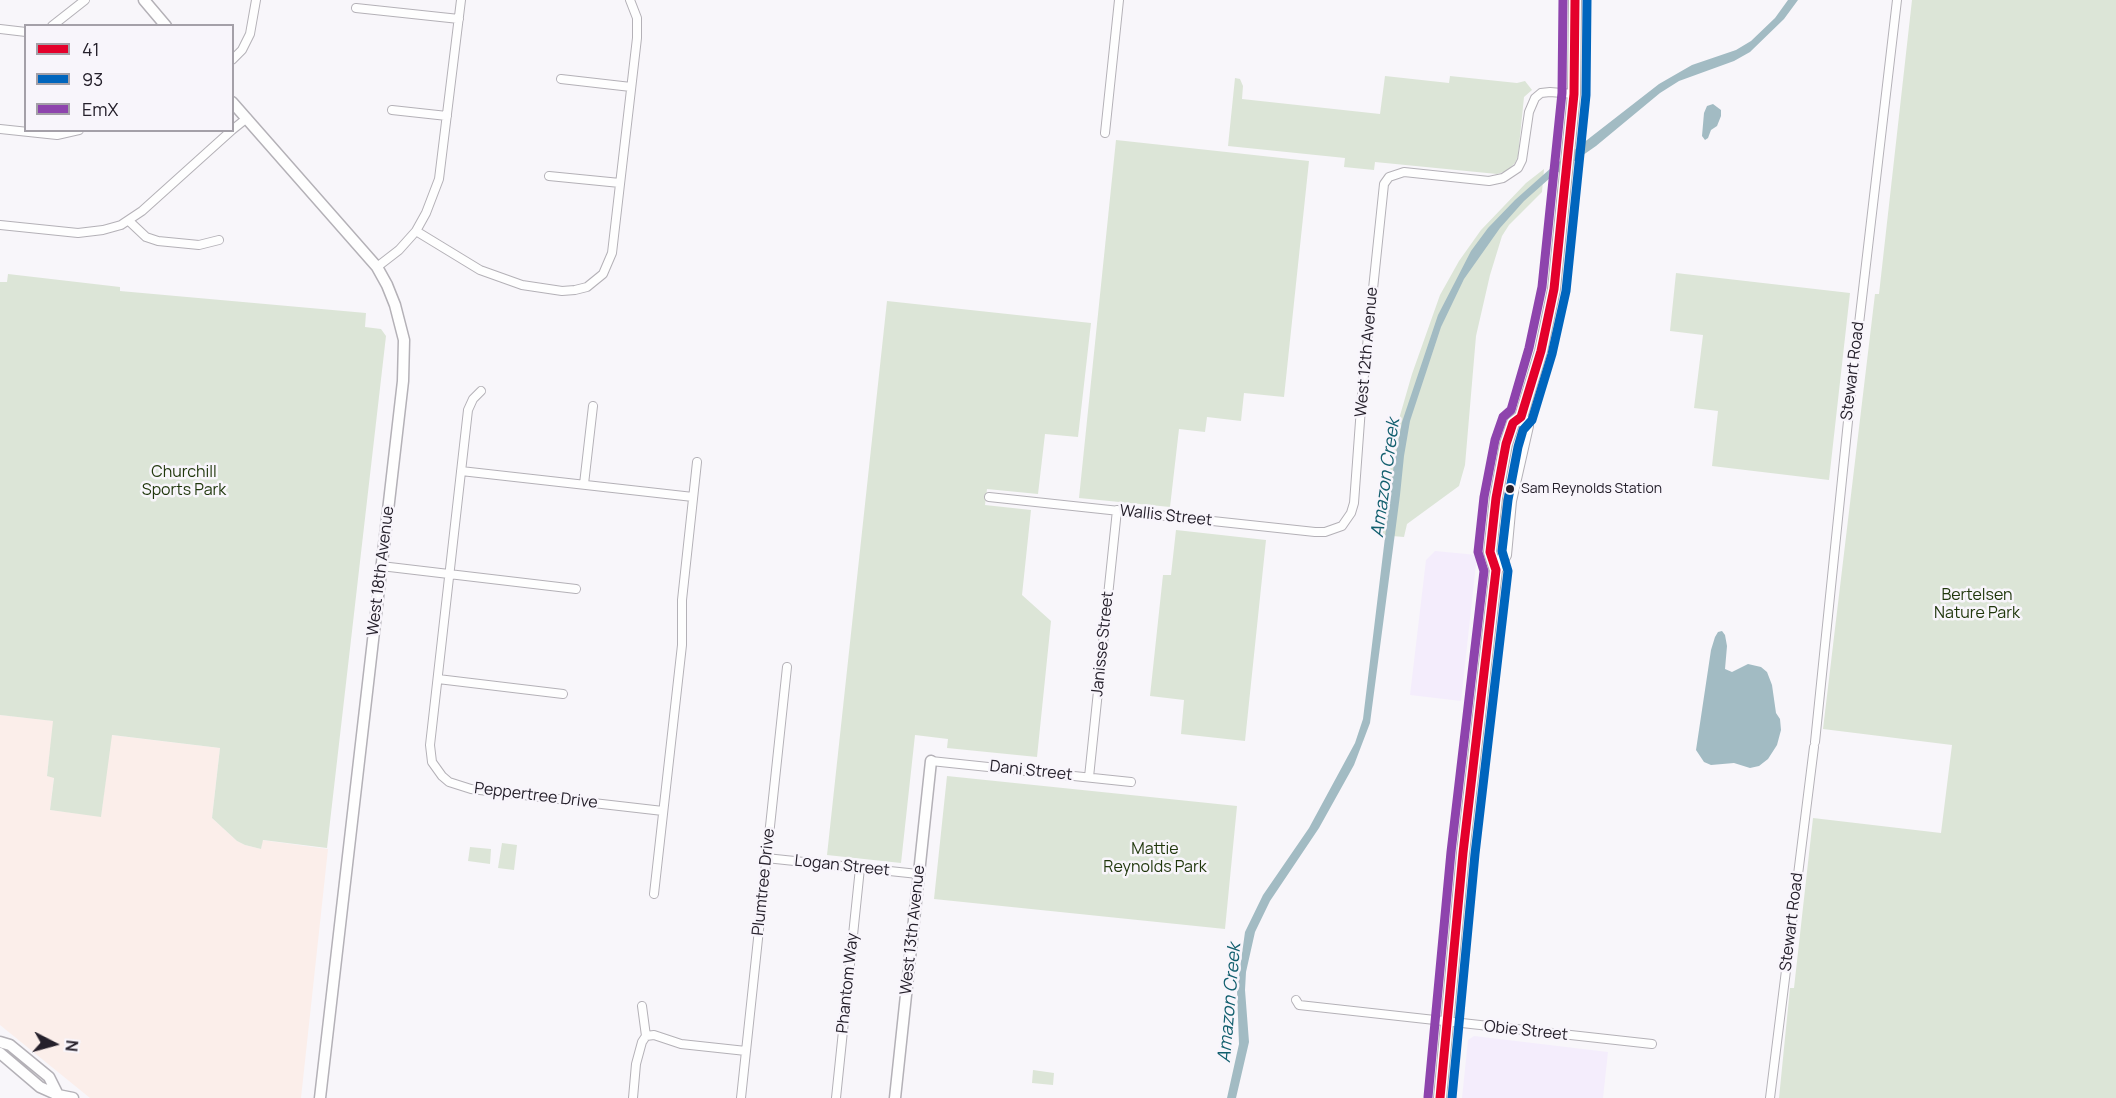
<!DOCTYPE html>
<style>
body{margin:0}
#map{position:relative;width:2116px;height:1098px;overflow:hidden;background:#f8f6fa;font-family:Manrope,sans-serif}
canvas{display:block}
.legend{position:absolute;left:24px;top:24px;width:210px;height:108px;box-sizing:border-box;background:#f8f5fb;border:2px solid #a4a0a8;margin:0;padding:8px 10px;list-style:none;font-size:18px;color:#25202b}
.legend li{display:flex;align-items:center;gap:12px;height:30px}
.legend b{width:30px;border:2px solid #a4a0a8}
.north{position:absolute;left:24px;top:1014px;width:60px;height:60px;-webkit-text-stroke:4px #f8f5fb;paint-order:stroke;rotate:96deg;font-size:16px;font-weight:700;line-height:24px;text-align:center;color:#25202b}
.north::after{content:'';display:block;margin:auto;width:21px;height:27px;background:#25202b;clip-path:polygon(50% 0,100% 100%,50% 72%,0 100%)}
</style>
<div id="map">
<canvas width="2116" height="1098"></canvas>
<ul class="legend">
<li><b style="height:8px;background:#e4002b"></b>41</li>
<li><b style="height:8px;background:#0065bd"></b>93</li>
<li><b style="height:8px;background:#8e44ad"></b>EmX</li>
</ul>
<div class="north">N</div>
</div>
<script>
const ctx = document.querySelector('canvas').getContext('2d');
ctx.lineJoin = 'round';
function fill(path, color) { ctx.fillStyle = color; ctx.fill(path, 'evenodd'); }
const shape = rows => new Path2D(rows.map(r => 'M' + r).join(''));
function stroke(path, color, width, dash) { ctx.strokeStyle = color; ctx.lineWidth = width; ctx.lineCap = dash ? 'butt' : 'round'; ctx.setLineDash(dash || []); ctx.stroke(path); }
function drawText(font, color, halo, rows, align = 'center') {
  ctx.font = font + ' Manrope,sans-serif'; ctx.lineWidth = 5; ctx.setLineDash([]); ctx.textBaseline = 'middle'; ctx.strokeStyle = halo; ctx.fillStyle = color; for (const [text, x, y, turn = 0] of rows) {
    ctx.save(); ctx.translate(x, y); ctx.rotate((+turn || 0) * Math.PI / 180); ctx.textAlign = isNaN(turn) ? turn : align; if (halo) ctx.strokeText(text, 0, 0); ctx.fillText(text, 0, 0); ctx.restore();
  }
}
fill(shape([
 [1435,551,1477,555,1461,701,1410,695,1426,560],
 [1474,1036,1608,1052,1603,1098,1462,1098,1468,1040]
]), '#f4edfc');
fill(shape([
 [0,715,54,721,47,775,54,777,50,810,101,816,111,735,220,748,212,818,237,841,245,845,261,849,262,840,328,849,301,1098,90,1098,0,1025]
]), '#fbeeea');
fill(shape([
 [1912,0,2116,0,2116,1098,1779,1098,1790,988,1794,988,1813,818,1941,833,1952,745,1823,729,1875,294,1879,294],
 [1385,76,1449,83,1450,76,1517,83,1525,81,1532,90,1524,97,1518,156,1515,163,1507,171,1497,174,1375,162,1374,170,1344,167,1345,158,1228,146,1235,78,1240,79,1243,86,1242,99,1380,114],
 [1116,140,1309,161,1284,397,1244,393,1241,421,1207,417,1205,432,1179,429,1170,507,1079,498],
 [1544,169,1542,192,1509,225,1502,236,1490,275,1476,336,1465,465,1459,486,1407,524,1404,537,1380,535,1392,451,1399,419,1412,374,1440,295,1459,261,1481,230,1526,183],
 [1676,273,1850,293,1829,480,1712,466,1718,411,1694,408,1703,335,1670,331],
 [8,274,120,287,120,291,366,313,365,327,381,329,386,336,327,848,263,840,261,849,245,845,237,841,212,818,220,748,112,735,101,817,50,810,54,778,47,776,53,721,0,715,0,282,7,282],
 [887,301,1091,323,1078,437,1045,434,1038,494,987,489,985,505,1031,510,1022,595,1051,621,1037,757,947,748,948,739,915,735,901,863,827,855],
 [1176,530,1266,540,1245,741,1181,734,1184,700,1150,696,1163,575,1171,575],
 [947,776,1237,806,1225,929,934,899],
 [502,843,517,845,514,870,498,868],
 [470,847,491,849,490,864,468,861],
 [1033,1070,1054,1073,1053,1085,1032,1083]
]), '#dce5d7');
fill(shape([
 [1788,0,1798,0,1784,19,1750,52,1734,61,1679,81,1660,93,1596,146,1550,178,1524,201,1500,228,1464,279,1441,327,1410,421,1404,456,1400,495,1370,723,1354,765,1319,828,1270,901,1255,932,1246,972,1245,990,1249,1042,1236,1098,1227,1098,1239,1044,1237,990,1245,932,1263,895,1309,828,1355,743,1363,719,1394,463,1402,422,1438,315,1454,284,1471,251,1488,228,1515,200,1551,168,1659,84,1692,65,1736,50,1751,41,1775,18],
 [1713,104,1721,110,1721,116,1717,126,1711,130,1708,138,1705,140,1702,136,1704,113,1707,106],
 [1722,631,1725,635,1727,646,1725,669,1732,672,1748,664,1761,667,1767,672,1772,685,1776,713,1780,719,1781,730,1777,745,1768,759,1759,766,1750,768,1734,763,1711,765,1704,762,1696,750,1711,650,1715,637,1718,632]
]), '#a2bbc3');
const street = shape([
 [356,8,459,19],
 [52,26,85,0],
 [0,29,26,32],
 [232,60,242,50,250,34,256,0],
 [561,79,631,87],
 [392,110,447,116],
 [0,129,57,135,79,130],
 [232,130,247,118],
 [1105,133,1119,0],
 [549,176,620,183],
 [129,221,146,237,158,241,199,245,219,240],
 [0,225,78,233,103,230,121,225,142,211,232,130],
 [416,231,480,270,522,285,562,291,575,290,587,287,603,274,612,253,637,38,637,18,630,0],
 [377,267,399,250,416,231,426,213,439,179,461,0],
 [481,391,473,399,468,410,430,745,432,762,442,776,449,782,471,789,663,811],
 [461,471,693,497],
 [584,484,593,406],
 [989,497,1315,532,1325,532,1342,526,1351,513,1354,503,1362,394,1384,184,1389,177,1404,172,1489,181,1503,178,1518,168,1522,160,1529,112,1535,98,1541,93,1550,92,1574,94],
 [381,566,576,589],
 [438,679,563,694],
 [1815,742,1851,392,1897,0],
 [931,761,1131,782],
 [1089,777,1117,510],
 [766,858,918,874],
 [654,894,682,645,682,600,697,462],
 [1296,1000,1299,1005,1652,1044],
 [646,1036,654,1035,681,1044,746,1051],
 [633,1098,636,1064,642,1042,646,1036,642,1006],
 [741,1098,787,667],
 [836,1098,860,868],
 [1770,1098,1814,747]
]);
const secondary = shape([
 [144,0,166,26],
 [232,102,377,267,387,285,395,305,404,340,403,381,320,1098],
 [0,1042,10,1045,49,1077,58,1095],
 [0,1053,40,1087,58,1095,73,1098],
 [895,1098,931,761]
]);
const primary = shape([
 [1496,570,1505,555,1510,501,1527,426,1521,417],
 [1440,1098,1463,853,1496,570,1490,552,1496,498,1506,444,1513,423,1521,417,1541,351,1554,289,1574,94,1575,0]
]);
stroke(street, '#b4b1b7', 10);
stroke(secondary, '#b4b1b7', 13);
stroke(primary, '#b4b1b7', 14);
stroke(street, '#fefefe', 8);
stroke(secondary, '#fefefe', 10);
stroke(primary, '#fefefe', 12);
stroke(shape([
 [1440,1098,1463,853,1496,570,1490,552,1496,498,1506,444,1513,423,1521,417,1541,351,1554,289,1574,94,1575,0]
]), '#e4002b', 9);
stroke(shape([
 [1452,1098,1475,854,1508,571,1502,551,1508,500,1518,447,1523,430,1532,420,1552,354,1566,291,1586,95,1587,0]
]), '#0065bd', 9);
stroke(shape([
 [1428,1097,1451,852,1484,571,1478,552,1484,497,1495,440,1503,417,1511,410,1529,348,1542,287,1562,93,1563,0]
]), '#8e44ad', 9);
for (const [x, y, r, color] of [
 [1510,489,5,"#25202b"]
]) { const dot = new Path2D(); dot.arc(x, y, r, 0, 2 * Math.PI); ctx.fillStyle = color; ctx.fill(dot); stroke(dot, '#f8f5fb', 2); }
drawText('14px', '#25202b', '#f8f5fb', [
 ["Sam Reynolds Station",1521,489]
], 'left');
drawText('16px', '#25202b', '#f8f5fb', [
 ["West 12th Avenue",1367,352,-85],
 ["Stewart Road",1853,371,-83],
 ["Wallis Street",1166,516,6],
 ["West 18th Avenue",381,571,-83],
 ["Janisse Street",1103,644,-84],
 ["Dani Street",1031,771,6],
 ["Peppertree Drive",536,796,7],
 ["Logan Street",842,866,6],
 ["Plumtree Drive",764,882,-84],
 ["Stewart Road",1792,922,-83],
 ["West 13th Avenue",913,930,-84],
 ["Phantom Way",848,983,-84],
 ["Obie Street",1526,1031,6]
]);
drawText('16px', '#1f360b', '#f8f5fb', [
 ["Churchill",184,473],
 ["Sports Park",184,491],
 ["Bertelsen",1977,596],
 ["Nature Park",1977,614],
 ["Mattie",1155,850],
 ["Reynolds Park",1155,868]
]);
drawText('italic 18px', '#125f6e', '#f8f5fb', [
 ["Amazon Creek",1386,478,-82],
 ["Amazon Creek",1230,1003,-85]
]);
</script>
